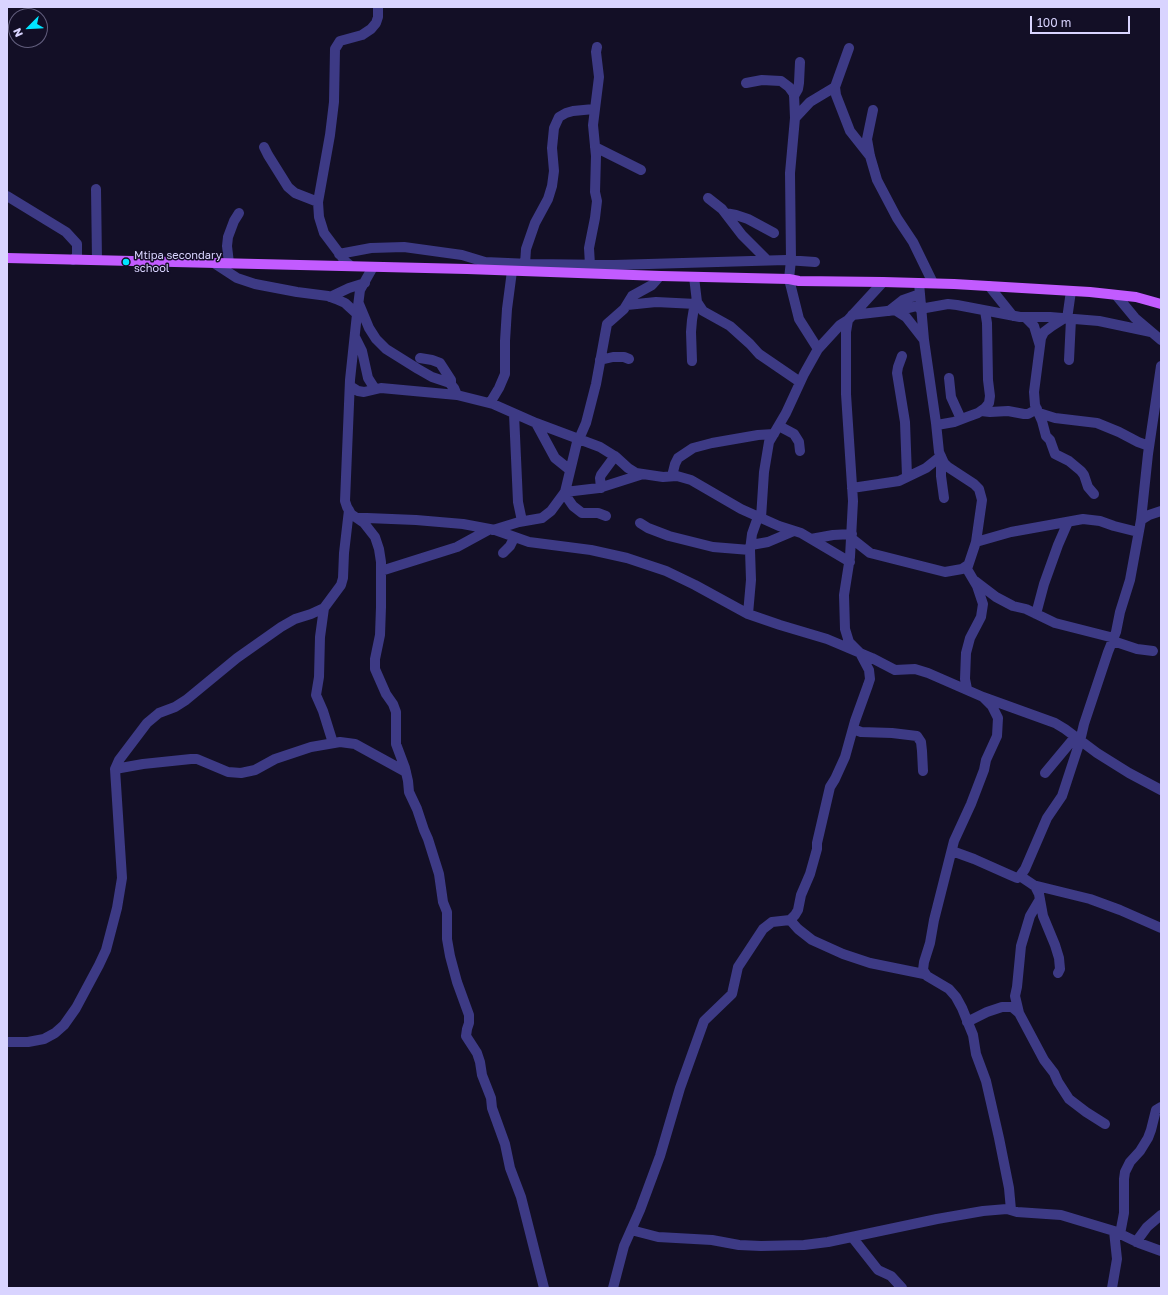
<!DOCTYPE html>
<style>
body{margin:0}
#map{position:relative;width:1168px;height:1295px;overflow:hidden;background:#130f26;font-family:"Golos Text",sans-serif}
canvas{display:block}
.frame{position:absolute;inset:0;border:8px solid #d9d4ff;pointer-events:none}
.north{position:absolute;left:8px;top:8px;width:40px;height:40px;box-sizing:border-box;background:#130f26;border:1px solid #625e7d;border-radius:50%;rotate:246deg;font-size:11px;font-weight:700;line-height:16px;text-align:center;color:#d9d4ff}
.north::after{content:'';display:block;margin:auto;width:14px;height:18px;background:#00e5ff;clip-path:polygon(50% 0,100% 100%,50% 72%,0 100%)}
.scale{position:absolute;left:1030px;top:16px;width:100px;height:18px;box-sizing:border-box;border:2px solid #d9d4ff;border-top:0;padding-left:5px;font-size:12px;line-height:14px;white-space:nowrap;color:#d9d4ff;-webkit-text-stroke:3px #130f26;paint-order:stroke}
</style>
<div id="map">
<canvas width="1168" height="1295"></canvas>
<div class="frame"></div>
<div class="north">N</div>
<div class="scale">100 m</div>
</div>
<script>
const ctx = document.querySelector('canvas').getContext('2d');
ctx.lineJoin = 'round';
const shape = rows => new Path2D(rows.map(r => 'M' + r).join(''));
function stroke(path, color, width, dash) { ctx.strokeStyle = color; ctx.lineWidth = width; ctx.lineCap = dash ? 'butt' : 'round'; ctx.setLineDash(dash || []); ctx.stroke(path); }
function drawText(font, color, halo, rows, align = 'center') {
  ctx.font = font + ' "Golos Text",sans-serif'; ctx.lineWidth = 3; ctx.setLineDash([]); ctx.textBaseline = 'middle'; ctx.strokeStyle = halo; ctx.fillStyle = color; for (const [text, x, y, turn = 0] of rows) {
    ctx.save(); ctx.translate(x, y); ctx.rotate((+turn || 0) * Math.PI / 180); ctx.textAlign = isNaN(turn) ? turn : align; if (halo) ctx.strokeText(text, 0, 0); ctx.fillText(text, 0, 0); ctx.restore();
  }
}
stroke(shape([
 [849,48,835,87,836,95,850,131,869,155],
 [746,83,762,80,781,81,789,87,794,94,795,118,790,173,791,260,789,279,799,319,818,349],
 [794,96,798,89,799,83,800,62],
 [873,110,867,139,870,156,877,180,897,218,913,242,933,283],
 [795,118,810,102,835,87],
 [264,147,268,155,288,187,295,193,318,202],
 [595,147,641,170],
 [96,189,97,260],
 [7,196,66,232,77,244,77,256,73,260],
 [708,198,722,209,742,235,767,260],
 [725,213,736,215,748,219,774,233],
 [339,254,371,248,404,247,462,255,485,262,530,264,614,265,786,260,815,262],
 [214,263,237,278,255,284,297,292,328,296,336,299,345,303,357,314],
 [229,263,227,246,228,237,234,221,239,213],
 [525,264,526,249,535,223,548,199,552,186,554,171,552,148,554,128,559,117,566,113,573,111,594,109],
 [590,265,589,248,595,218,597,201,595,192,596,156,593,125,599,77,596,52,597,47],
 [351,266,345,261,324,233,319,217,318,202,330,135,334,102,335,49,340,41,362,35,371,29,376,23,378,17,378,7],
 [373,267,360,290,357,314,350,380,345,501,347,507,351,514,364,523,375,537,379,549,381,562,381,607,380,635,375,659,375,669,386,694,393,704,396,712,396,744,405,768,408,781,409,792,417,809,424,830,428,839,439,874,443,902,447,912,447,939,450,956,457,982,469,1015,469,1023,467,1029,466,1036,477,1053,480,1062,482,1075,491,1098,492,1108,505,1144,510,1168,521,1197,544,1288],
 [694,277,697,302,703,311,730,326,750,344,759,354,800,382],
 [919,283,924,340,936,423,939,452,944,463,948,467,974,484,979,489,982,500,976,542,967,569,977,586,983,604,981,617,970,638,966,653,965,679,967,689],
 [989,286,1013,316],
 [1116,295,1135,318,1161,340],
 [330,297,349,288,365,283],
 [359,304,369,328,376,339,386,349,418,369,432,377,450,383,454,388,457,395],
 [627,305,656,302,696,304],
 [920,309,948,304,957,305,1020,317,1050,317,1099,321,1151,332],
 [895,310,906,317,924,340],
 [889,311,903,300,920,294],
 [852,315,905,309,921,305],
 [1025,317,1034,326,1040,346],
 [1063,319,1052,326,1044,332,1041,338,1034,392,1035,405,1042,421,1046,436,1050,440,1055,454,1069,461,1081,471,1084,475,1088,487,1094,494],
 [1067,319,1071,291],
 [355,337,362,351,368,378,375,389],
 [902,356,898,367,897,373,905,422,907,476],
 [420,358,432,360,440,363,451,380,451,385],
 [600,360,613,357,624,357,629,359],
 [1069,360,1071,319],
 [692,361,691,332,692,320,694,308,697,302],
 [949,378,951,397,961,419],
 [350,386,358,391,364,392,381,388,457,395,493,404,536,423,600,447,616,457,628,468,636,473,663,477,677,476,691,480,741,509,779,526,801,533,850,562],
 [490,403,499,388,505,374,505,341,507,309,512,271],
 [981,411,990,412,1008,411,1024,414,1028,414,1037,409],
 [1039,413,1055,418,1097,423,1119,432,1138,442,1149,446],
 [514,414,518,502,522,521],
 [536,423,555,458,570,470],
 [937,425,954,422,967,417,978,413,985,408,989,403,990,396,988,380,987,323,985,311],
 [779,426,794,434,799,442,800,451],
 [579,439,586,423,596,384,607,324,624,309,632,296,652,285,660,276],
 [941,459,941,476,944,498],
 [672,476,675,464,678,458,693,448,712,443,758,435,774,434],
 [601,488,600,478,601,475,615,456],
 [852,488,899,481,926,468,941,456],
 [565,492,599,488,643,474],
 [564,493,573,506,582,513,598,513,606,516],
 [357,518,367,518,416,520,463,524,495,530,529,542,591,550,627,558,666,571,695,585,748,614,780,625,827,639,872,658,895,670,915,669,928,673,983,697,1055,723,1065,729,1097,753,1129,773,1161,790],
 [761,518,764,472,769,442,786,413,804,374,818,349,840,325,848,320],
 [1141,520,1149,515,1161,511],
 [640,523,648,528,669,536,713,547,750,550],
 [493,530,519,522,542,518,551,511,565,492,578,438],
 [851,538,870,553,945,572,962,569,968,565],
 [811,539,833,535,852,534],
 [976,542,1011,532,1083,519,1100,521,1114,526,1138,532],
 [751,545,768,542,794,531],
 [503,553,510,546,514,538],
 [381,571,457,547,490,529],
 [975,581,996,597,1013,606,1026,609,1055,623,1114,638],
 [748,614,751,580,750,550,752,534,758,517],
 [1036,614,1044,584,1058,545,1068,522],
 [1113,641,1137,649,1153,651],
 [983,697,992,706,998,718,997,736,986,760,984,770,971,804,954,841,934,920,930,943,924,962,923,970,927,976,949,989,956,997,962,1008,973,1035,976,1054,986,1081,999,1138,1009,1188,1011,1210],
 [853,729,861,732,892,733,917,736,921,742,922,751,923,771],
 [333,743,323,711,316,695,319,677,320,637,324,608,341,585,343,578,344,553,349,510],
 [115,769,143,764,191,759,197,759,228,772,241,773,255,770,275,759,311,747,340,742,355,744,406,772],
 [1045,773,1075,737],
 [952,851,974,859,1010,875,1017,878,1020,876,1025,869,1047,818,1062,796,1080,741,1084,724,1108,652,1116,632,1120,612,1130,580,1141,520,1148,454,1161,366],
 [1020,876,1035,886,1039,894,1043,916,1055,945,1059,958,1060,969,1058,973],
 [1033,885,1090,899,1120,910,1161,928],
 [790,920,798,929,812,940,843,954,870,963,924,974],
 [1019,1013,1015,996,1017,987,1021,946,1030,916,1040,899],
 [967,1022,987,1012,1002,1007,1012,1007,1019,1013,1044,1060,1054,1073,1058,1082,1069,1099,1086,1112,1105,1124],
 [7,1042,28,1042,44,1039,55,1033,64,1025,76,1008,99,965,106,950,117,908,122,878,115,769,119,760,147,723,159,713,175,707,186,700,237,658,281,627,295,619,311,614,324,608],
 [631,1230,658,1237,712,1240,739,1245,761,1246,804,1245,828,1242,937,1219,983,1211,1007,1209,1017,1212,1061,1215,1114,1231,1139,1243,1161,1251],
 [1120,1234,1124,1213,1124,1179,1125,1172,1130,1162,1140,1151,1148,1138,1151,1130,1156,1110,1161,1107],
 [852,1237,878,1270,891,1276,902,1288],
 [1136,1242,1147,1227,1161,1215],
 [613,1288,624,1246,640,1210,660,1156,680,1088,704,1021,732,994,738,967,763,929,772,922,790,920,795,915,798,910,801,895,810,874,817,849,817,843,830,787,835,779,845,757,855,721,868,685,870,679,869,670,860,653,849,642,845,629,844,595,850,557,853,501,846,394,846,332,848,320,883,282],
 [1112,1288,1117,1259,1114,1231]
]), '#3d3a85', 10);
stroke(shape([
 [7,258,467,269,661,276,789,279,799,281,883,282,954,284,1090,292,1136,297,1161,304]
]), '#c25bff', 10);
for (const [x, y, r, color] of [
 [126,262,4,"#00e5ff"]
]) { const dot = new Path2D(); dot.arc(x, y, r, 0, 2 * Math.PI); ctx.fillStyle = color; ctx.fill(dot); stroke(dot, '#130f26', 1.5); }
drawText('11px', '#d9d4ff', '#130f26', [
 ["Mtipa secondary",134,256],
 ["school",134,269]
], 'left');
</script>
